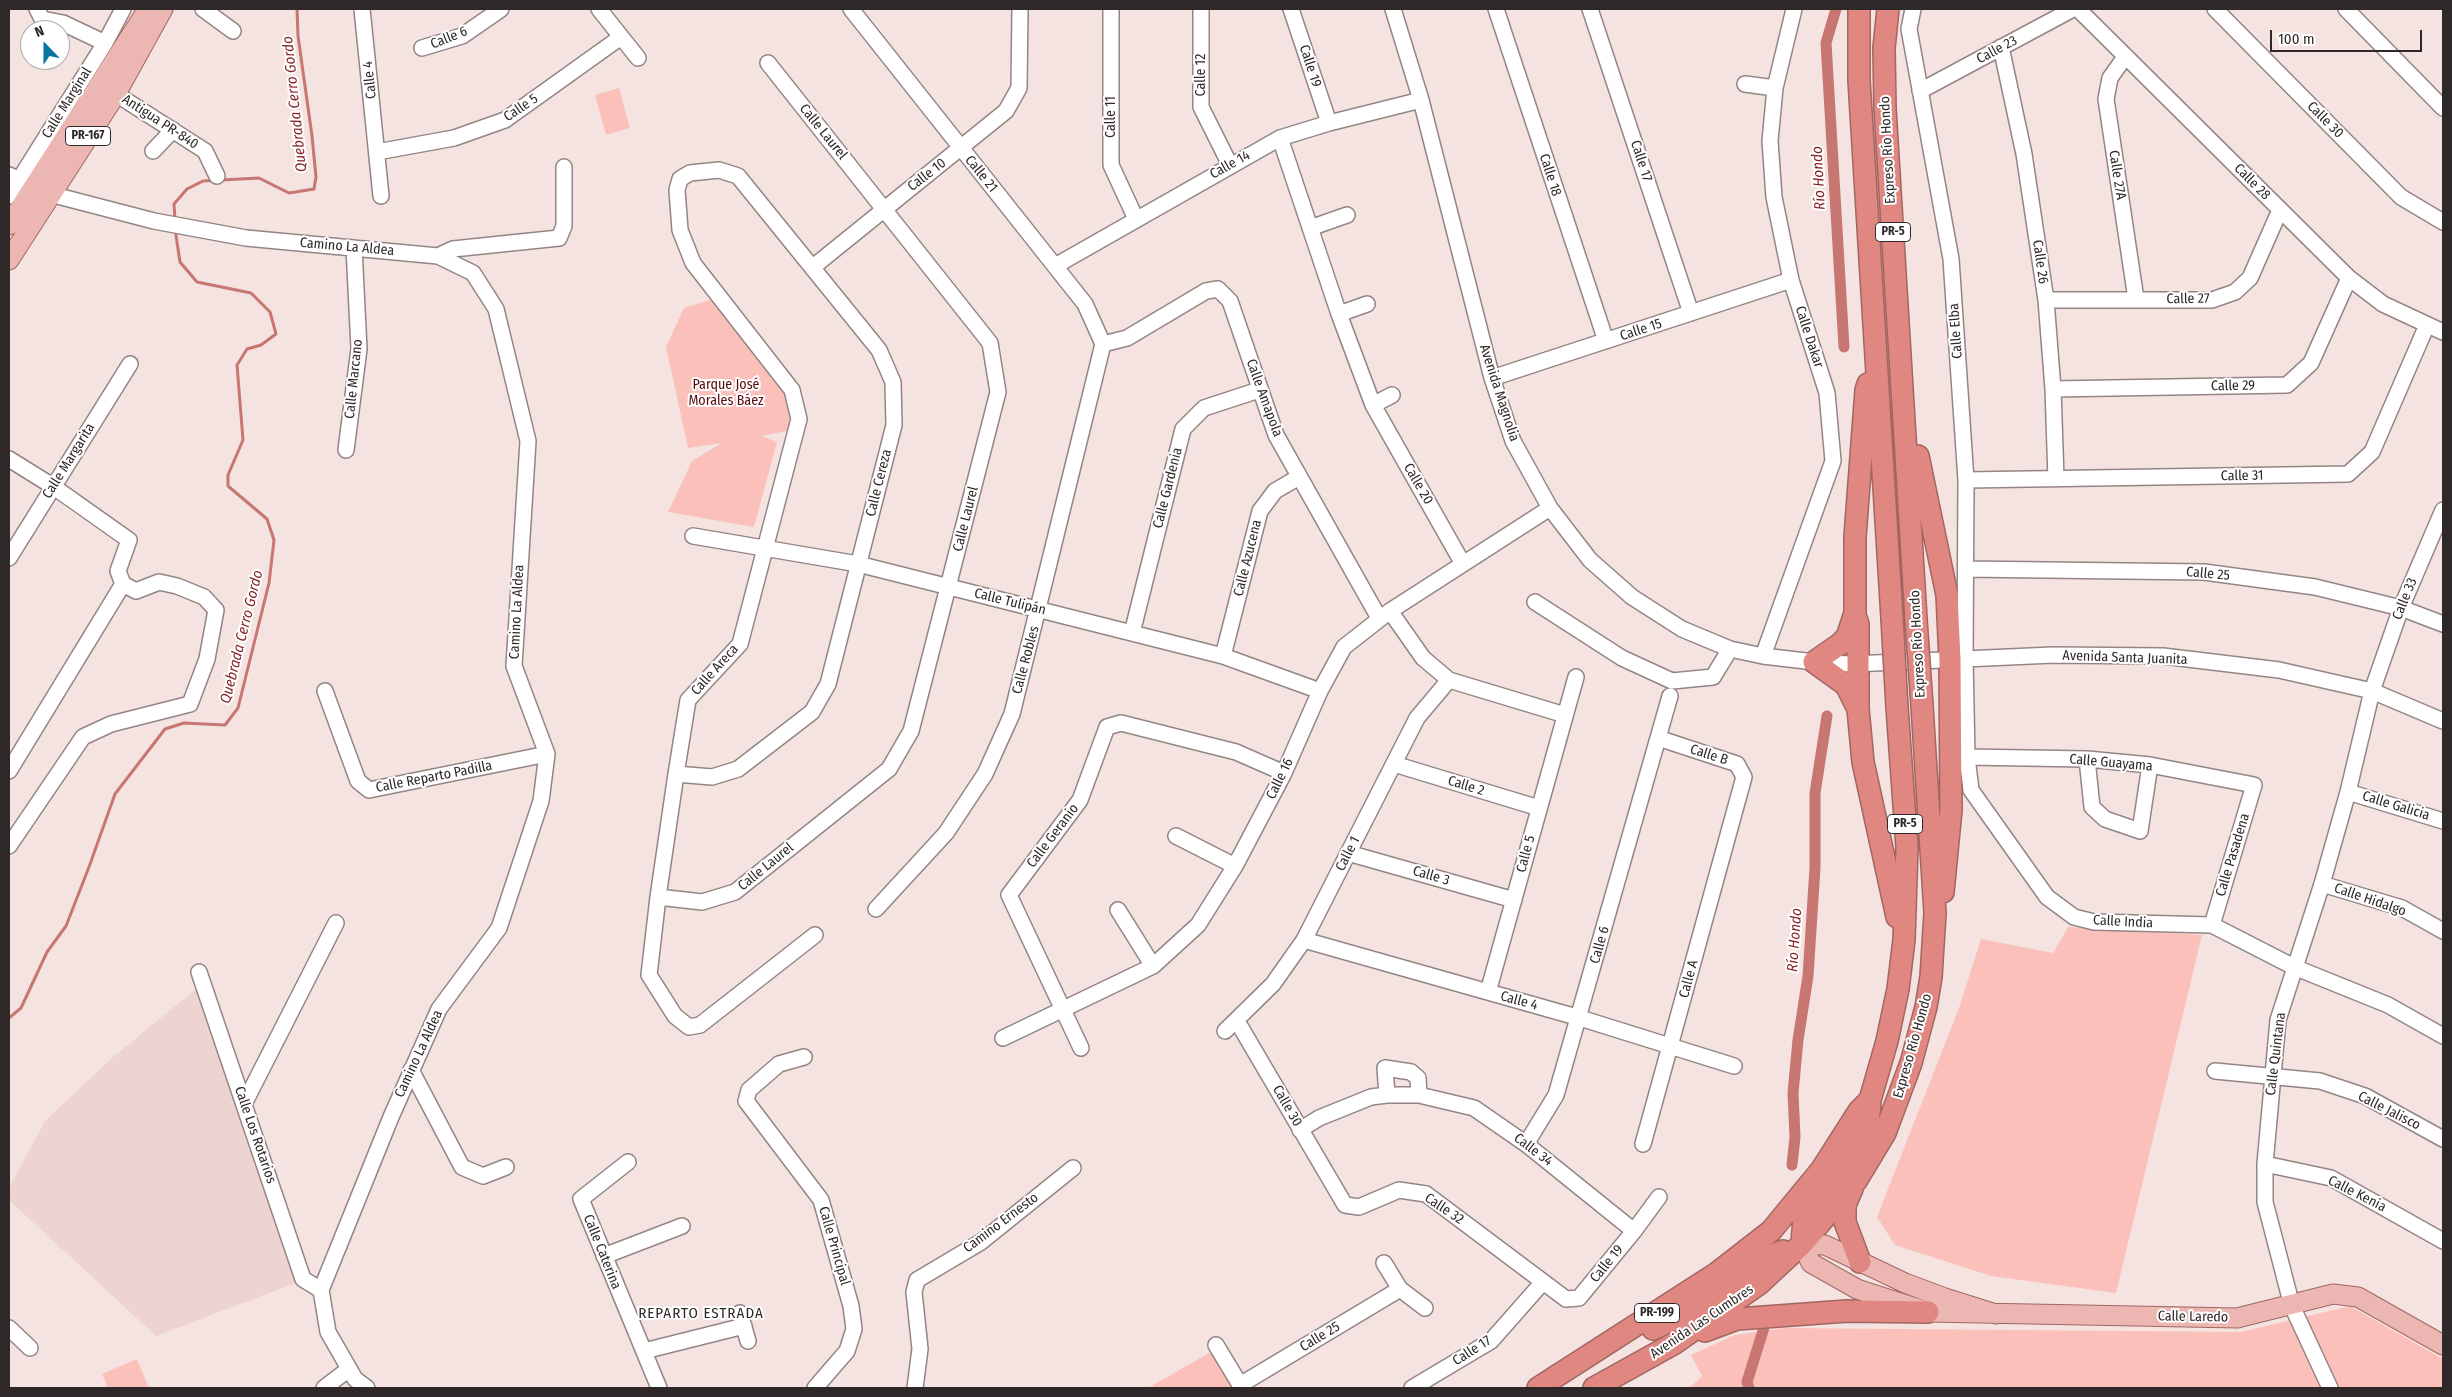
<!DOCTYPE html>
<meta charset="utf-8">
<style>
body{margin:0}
#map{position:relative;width:2452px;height:1397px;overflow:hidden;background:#f4e3e1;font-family:"Fira Sans Condensed",sans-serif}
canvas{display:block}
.frame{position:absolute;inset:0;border:10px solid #2f2828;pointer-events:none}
.north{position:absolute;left:20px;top:20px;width:50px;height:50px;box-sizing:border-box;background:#fff;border:1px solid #aca9a9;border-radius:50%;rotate:338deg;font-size:14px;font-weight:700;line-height:20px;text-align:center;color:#2f2828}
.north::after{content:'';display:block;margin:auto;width:18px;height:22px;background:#0a75a0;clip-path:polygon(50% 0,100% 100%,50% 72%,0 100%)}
.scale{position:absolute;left:2270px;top:30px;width:152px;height:22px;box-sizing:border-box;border:2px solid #2f2828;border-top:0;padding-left:6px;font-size:15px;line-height:18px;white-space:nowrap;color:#2f2828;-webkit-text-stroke:4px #fff;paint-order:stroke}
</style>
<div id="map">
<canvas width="2452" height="1397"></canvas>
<div class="frame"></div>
<div class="north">N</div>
<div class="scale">100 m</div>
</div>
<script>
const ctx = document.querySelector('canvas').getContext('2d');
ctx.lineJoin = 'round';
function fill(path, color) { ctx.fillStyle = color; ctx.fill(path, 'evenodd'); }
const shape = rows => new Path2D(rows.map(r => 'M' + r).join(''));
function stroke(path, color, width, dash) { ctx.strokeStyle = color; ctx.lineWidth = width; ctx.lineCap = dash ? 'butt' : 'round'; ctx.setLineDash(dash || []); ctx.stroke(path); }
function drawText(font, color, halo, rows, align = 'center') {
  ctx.font = font + ' "Fira Sans Condensed",sans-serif'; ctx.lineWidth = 4; ctx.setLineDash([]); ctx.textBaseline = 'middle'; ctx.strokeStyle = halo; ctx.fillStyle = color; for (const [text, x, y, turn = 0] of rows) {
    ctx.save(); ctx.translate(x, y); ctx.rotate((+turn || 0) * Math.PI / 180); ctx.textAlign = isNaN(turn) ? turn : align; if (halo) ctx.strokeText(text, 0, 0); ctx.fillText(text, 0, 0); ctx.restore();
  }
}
fill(shape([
 [197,988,298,1282,156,1336,9,1200,9,1188,45,1121,112,1058]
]), '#edd4d3');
fill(shape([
 [619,88,630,128,606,135,595,95],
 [716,298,785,391,791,410,791,426,786,431,762,436,777,442,754,527,668,512,692,461,722,443,688,448,666,347,684,308],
 [2068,927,2202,935,2116,1293,1991,1276,1895,1245,1877,1217,1959,1008,1981,939,2053,953],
 [2350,1306,2443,1359,2443,1388,1690,1388,1702,1376,1691,1355,1735,1335,1785,1328,2241,1332],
 [1211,1352,1233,1388,1148,1388],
 [137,1359,149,1388,108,1388,102,1374]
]), '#fcc0bb');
stroke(shape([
 [175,220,174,204,187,189,203,181,259,178,289,193,314,189,316,177,312,136,298,36,297,9],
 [9,1018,21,1008,47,952,66,926,89,867,115,794,165,729,184,723,225,725,238,708,269,583,274,540,267,519,228,486,228,475,243,440,237,365,247,349,261,345,276,334,270,312,251,293,197,282,180,262,175,229]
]), '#c87671', 3);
stroke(shape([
 [1836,9,1826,43,1844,347],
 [1792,1165,1795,1137,1793,1093,1798,1040,1808,976,1815,868,1815,793,1827,716],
 [1749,1388,1747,1382,1766,1321]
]), '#c87671', 11);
const minor = shape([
 [37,9,42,19,63,23,105,43],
 [203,9,233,31],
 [362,9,381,196],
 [599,9,638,58],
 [851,9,1085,304,1103,344],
 [1111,9,1111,165,1136,219],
 [1201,9,1201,107,1230,165],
 [1291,9,1329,123],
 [1393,9,1421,100,1492,378,1513,441,1550,508,1590,560,1632,597,1682,629,1730,649,1763,656,1823,663,1853,664,2053,655,2163,656,2279,670,2372,691,2443,721],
 [1496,9,1606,341],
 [1590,9,1691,313],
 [1913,9,1909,29,1951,259,1966,480,1965,658,1967,757,1971,790,2047,897,2074,917,2094,922,2212,925,2294,967,2388,1005,2443,1036],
 [2078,9,2349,278,2383,304,2443,332],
 [2215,9,2401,197,2443,222],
 [2346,9,2443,108],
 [2001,47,2024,154,2046,300,2053,389,2056,479],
 [422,48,462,36,501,9],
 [2125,57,2110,78,2106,99,2136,299],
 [1745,84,1775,88],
 [1920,91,2073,9],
 [116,94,205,151,217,176],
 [1280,138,1339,314,1373,405,1463,564],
 [153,151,173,130],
 [377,152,454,138,505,120,621,37],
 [9,175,50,194,154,221,246,238,438,256,473,273,496,309,528,441,514,666,547,754,541,801,499,928,439,1009,391,1117,321,1290,328,1332,355,1379,367,1388],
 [9,196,105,43,123,9],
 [1310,228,1347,215],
 [438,256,453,249,559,238,564,226,564,167],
 [1055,266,1280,138,1329,123,1421,100],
 [813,267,1006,111,1019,88,1020,9],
 [2046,300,2212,300,2235,292,2250,278,2280,210],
 [1339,314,1367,304],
 [1103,344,1127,338,1206,291,1218,289,1230,301,1276,435,1379,618],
 [1492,378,1791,280],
 [2053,389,2287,385,2311,363,2349,278],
 [1373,405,1392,395],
 [346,450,359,349,354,248],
 [9,459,54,487,129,540,118,571,123,584,136,591,159,582,177,586,204,597,216,610,207,659,190,704,111,724,83,737,9,846],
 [1966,480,2348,474,2372,452,2427,325],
 [693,536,858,564,1223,656,1320,691],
 [9,558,130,364],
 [1967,569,2204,572,2315,587,2401,608,2443,624],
 [1535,602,1622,658,1672,681,1713,677,1730,649],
 [1390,611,1423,658,1449,680,1565,715],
 [1132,633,1183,429,1204,408,1259,390],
 [1223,656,1260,511,1275,491,1299,477],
 [1763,656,1833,461,1827,393,1791,280,1774,197,1770,141,1775,88,1794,9],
 [325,691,358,781,369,790,547,754],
 [1967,757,2087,759,2150,765,2254,785,2212,925],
 [2087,759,2092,807,2105,819,2140,831,2150,765],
 [1394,764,1539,808],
 [9,771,123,584],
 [676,774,712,777,738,769,812,712,828,684,894,425,893,382,879,350,738,176,719,170,690,173,680,179,677,190,680,230,693,263,792,390,799,419,740,644,688,700,676,774,658,897,649,975,675,1016,689,1027,700,1025,815,935],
 [2348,792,2443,821],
 [1176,836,1235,866],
 [1348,853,1514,900],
 [2322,884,2402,908,2443,931],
 [658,897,702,902,735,892,889,769,911,731,998,392,990,343,768,63],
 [876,909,946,833,985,774,1012,714,1103,344],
 [1118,910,1153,966],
 [1304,940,1580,1018,1734,1066],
 [199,972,303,1279,321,1290],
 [1488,992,1576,677],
 [1237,1021,1345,1205,1359,1207,1399,1190,1426,1194,1566,1299,1579,1298,1634,1231,1659,1197],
 [1225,1031,1273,984,1304,940,1417,718,1449,680],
 [1003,1038,1153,966,1198,925,1235,866,1284,773,1320,691,1344,647,1390,611,1550,508],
 [1081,1048,1009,895,1080,800,1107,727,1121,723,1236,752,1284,773],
 [804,1057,779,1064,749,1090,746,1101,821,1200,851,1306,854,1329,847,1351,815,1388],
 [411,1070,462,1167,483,1176,506,1167],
 [2215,1071,2320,1081,2365,1096,2443,1139],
 [1387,1095,1385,1068,1411,1072,1418,1078,1419,1095],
 [244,1104,336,923],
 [1300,1130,1319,1118,1371,1097,1387,1095,1419,1095,1474,1108,1526,1144,1634,1231],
 [1526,1144,1556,1095,1670,696],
 [1643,1144,1744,777,1737,764,1658,738],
 [628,1162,581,1199,659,1388],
 [2265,1164,2331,1178,2443,1241],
 [604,1256,682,1226],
 [1384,1263,1400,1289,1425,1308],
 [740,1313,748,1341],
 [9,1328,30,1348],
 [1216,1345,1242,1388],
 [644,1351,744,1326],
 [1240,1385,1400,1289],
 [324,1388,349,1369],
 [915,1388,920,1349,914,1292,917,1280,981,1242,1073,1168],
 [1412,1388,1491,1341,1543,1282],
 [2330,1388,2292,1306,2265,1202,2265,1164,2278,1020,2322,884,2348,792,2372,691,2401,608,2443,510]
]);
const major = shape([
 [9,225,148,9],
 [9,260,116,94,163,9],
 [1996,1314,1945,1298,1905,1283,1825,1245,1802,1244,1811,1263,1857,1289,1928,1312,2237,1318,2333,1294,2358,1297,2443,1345]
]);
const highway = shape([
 [1859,9,1859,80,1892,618],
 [1888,9,1884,48,1885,108,1916,619],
 [1918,456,1947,595,1950,660,1951,810,1943,892],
 [1856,618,1858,624,1858,709,1863,762,1897,917],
 [1858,709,1846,685,1814,662,1840,644,1847,637,1855,613,1855,537,1866,390,1868,384],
 [1852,1189,1845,1205,1845,1222,1860,1262],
 [1802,1244,1804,1216,1842,1169,1853,1152,1868,1123,1870,1103],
 [1653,1329,1694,1309,1773,1255,1783,1251],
 [1705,1331,1737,1319,1847,1311,1928,1312],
 [1538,1388,1717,1273,1771,1231,1822,1169,1859,1111,1870,1100,1887,1041,1898,989,1904,940,1907,847,1897,707],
 [1594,1388,1675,1343,1759,1284,1802,1244,1856,1181,1885,1133,1911,1063,1926,1007,1931,977,1935,913,1922,706]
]);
stroke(minor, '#948584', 18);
stroke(major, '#a26662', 21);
stroke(highway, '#a26662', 24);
stroke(minor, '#fff', 15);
stroke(major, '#ecb7b3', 19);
stroke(highway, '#e08781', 21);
const highwayBridge = shape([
 [1892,618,1897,707],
 [1916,619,1922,706]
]);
stroke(highwayBridge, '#a26662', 24, []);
stroke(highwayBridge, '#e08781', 21);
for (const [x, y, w] of [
 [88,136,45],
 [1893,232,35],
 [1905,824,35],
 [1657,1313,45]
]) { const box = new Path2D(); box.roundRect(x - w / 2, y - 9.5, w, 19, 4); ctx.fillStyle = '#fff'; ctx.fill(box); stroke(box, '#2f2828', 1); }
drawText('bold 12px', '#2f2828', null, [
 ["PR-167",88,136],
 ["PR-5",1893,232],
 ["PR-5",1905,824],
 ["PR-199",1657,1313]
]);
drawText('14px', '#2f2828', '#fff', [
 ["Calle 6",449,38,-22],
 ["Calle 23",1997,50,-28],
 ["Calle 19",1310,66,72],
 ["Calle 12",1201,75,-90],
 ["Calle 4",370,80,-96],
 ["Calle Marginal",67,103,-58],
 ["Calle 5",521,108,-34],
 ["Calle 11",1111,117,-90],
 ["Calle 30",2325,120,45],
 ["Antigua PR-840",160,122,33],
 ["Calle Laurel",823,132,51],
 ["Expreso Río Hondo",1888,150,-93],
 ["Calle 17",1641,161,72],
 ["Calle 14",1230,165,-29],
 ["Calle 21",981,174,51],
 ["Calle 10",927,175,-38],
 ["Calle 18",1550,175,72],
 ["Calle 27A",2117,175,81],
 ["Calle 28",2252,182,45],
 ["Camino La Aldea",347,247,5],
 ["Calle 26",2040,262,82],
 ["Calle 27",2188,299,-1],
 ["Calle 15",1641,330,-18],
 ["Calle Elba",1956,331,-94],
 ["Calle Dakar",1809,337,72],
 ["Calle Marcano",354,379,-84],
 ["Calle 29",2233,386,-1],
 ["Avenida Magnolia",1499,393,72],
 ["Calle Amapola",1264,398,70],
 ["Calle Margarita",69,461,-58],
 ["Calle 31",2242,476,-1],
 ["Calle Cereza",879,483,-76],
 ["Calle 20",1418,484,60],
 ["Calle Gardenia",1168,488,-76],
 ["Calle Laurel",966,519,-76],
 ["Calle Azucena",1248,558,-76],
 ["Calle 25",2208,574,5],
 ["Calle 33",2405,599,-68],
 ["Calle Tulipán",1010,602,14],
 ["Camino La Aldea",517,612,-87],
 ["Expreso Río Hondo",1918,644,-93],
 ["Avenida Santa Juanita",2125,658,2],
 ["Calle Robles",1026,660,-75],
 ["Calle Areca",715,670,-48],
 ["Calle B",1709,755,18],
 ["Calle Guayama",2111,763,5],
 ["Calle Reparto Padilla",434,777,-11],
 ["Calle 16",1280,779,-64],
 ["Calle 2",1466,786,17],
 ["Calle Galicia",2396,806,17],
 ["Calle Geranio",1053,836,-53],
 ["Calle 1",1348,854,-63],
 ["Calle 5",1526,854,-75],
 ["Calle Pasadena",2233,855,-73],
 ["Calle Laurel",766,867,-39],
 ["Calle 3",1431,876,16],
 ["Calle Hidalgo",2370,900,19],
 ["Calle India",2123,922,3],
 ["Calle 6",1600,945,-74],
 ["Calle A",1689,979,-75],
 ["Calle 4",1519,1001,15],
 ["Expreso Río Hondo",1913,1046,-74],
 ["Camino La Aldea",419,1054,-65],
 ["Calle Quintana",2276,1054,-83],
 ["Calle 30",1287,1106,60],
 ["Calle Jalisco",2389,1111,27],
 ["Calle Los Rotarios",255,1135,71],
 ["Calle 34",1533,1150,37],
 ["Calle Kenia",2357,1194,27],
 ["Calle 32",1444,1209,34],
 ["Camino Ernesto",1001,1223,-37],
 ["Calle Principal",834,1246,74],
 ["Calle Caterina",602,1252,68],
 ["Calle 19",1607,1264,-51],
 ["Calle Laredo",2193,1317,1],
 ["Avenida Las Cumbres",1702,1322,-34],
 ["Calle 25",1320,1337,-31],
 ["Calle 17",1472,1351,-33]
]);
drawText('14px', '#580c11', '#fff', [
 ["Parque José",726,385],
 ["Morales Báez",726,401]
]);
drawText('italic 15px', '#872426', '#fff', [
 ["Quebrada Cerro Gordo",295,104,-96],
 ["Río Hondo",1819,178,-93],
 ["Quebrada Cerro Gordo",242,637,-76],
 ["Río Hondo",1795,940,-86]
]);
ctx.letterSpacing = '1px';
drawText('15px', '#2f2828', '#fff', [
 ["REPARTO ESTRADA",701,1314]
]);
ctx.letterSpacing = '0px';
</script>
